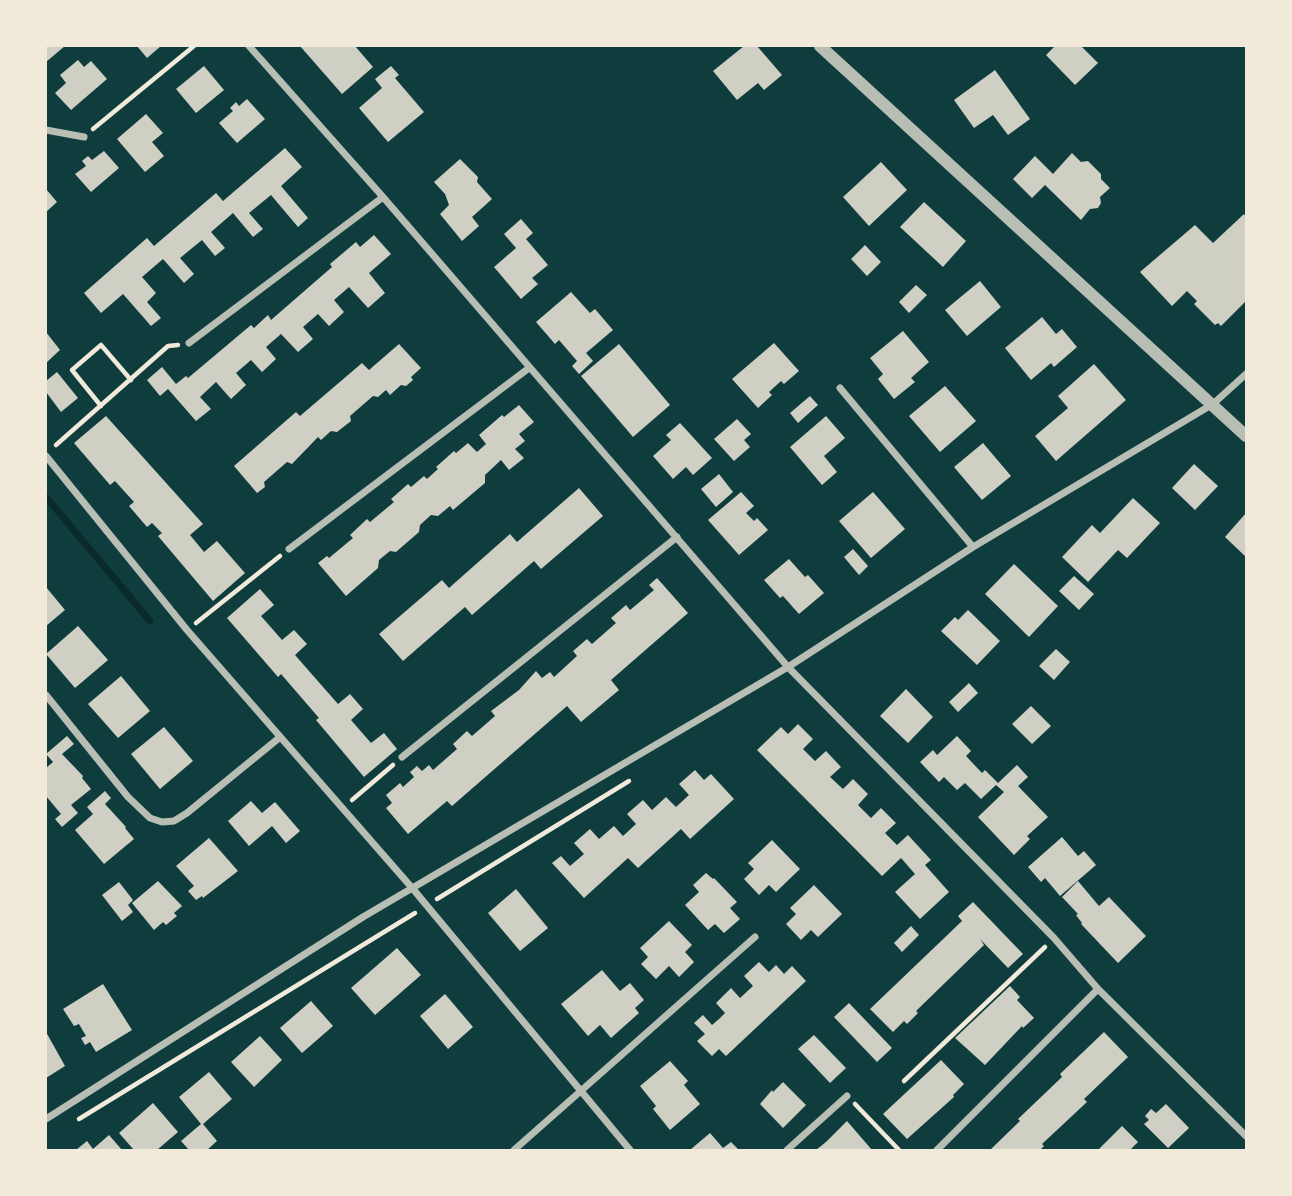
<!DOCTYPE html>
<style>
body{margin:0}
#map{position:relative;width:1292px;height:1196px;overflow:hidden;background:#0f3d3e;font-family:"Space Grotesk",sans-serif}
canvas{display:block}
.frame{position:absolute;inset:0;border:47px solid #f1e9da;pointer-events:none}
</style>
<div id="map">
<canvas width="1292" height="1196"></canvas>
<div class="frame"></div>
</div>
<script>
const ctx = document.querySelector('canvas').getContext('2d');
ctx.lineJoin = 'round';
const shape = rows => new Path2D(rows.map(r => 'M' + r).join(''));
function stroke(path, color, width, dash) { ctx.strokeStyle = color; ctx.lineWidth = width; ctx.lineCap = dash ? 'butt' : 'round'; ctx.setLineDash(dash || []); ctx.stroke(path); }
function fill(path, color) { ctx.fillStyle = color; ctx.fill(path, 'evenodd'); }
stroke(shape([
 [46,497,150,621]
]), '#0a2a2b', 7);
fill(shape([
 [46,46,65,46,46,62],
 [137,46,161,46,147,58],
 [300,46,355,46,373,67,342,94],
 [744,46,757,46,782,75,764,90,758,83,737,100,713,71],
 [1055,46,1081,46,1098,63,1075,85,1046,55],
 [78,60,84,67,91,61,107,79,71,110,55,93,66,83,60,75],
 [204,66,224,90,196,113,176,89],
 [391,66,399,75,395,78,424,112,388,142,359,108,382,88,375,79],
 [995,70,1030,119,1008,135,993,115,974,128,954,100],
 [247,99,265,119,237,143,219,123,233,111,230,108,236,102,239,106],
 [146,114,163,133,152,142,164,156,145,172,117,139],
 [285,148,302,167,281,186,308,218,298,227,271,195,249,213,263,229,253,237,233,213,211,232,225,248,215,256,202,240,180,258,194,274,184,283,163,259,142,277,156,293,147,302,161,318,151,326,123,294,101,313,84,293,147,238,154,246,216,193,223,201],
 [104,151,119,168,91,192,75,174,86,166,82,161,88,156,92,160],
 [1072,153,1081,162,1088,161,1101,174,1101,179,1110,188,1100,197,1101,203,1098,208,1090,209,1081,220,1045,185,1032,198,1013,179,1035,156,1053,174],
 [460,159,478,177,477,182,492,199,472,217,479,226,462,241,440,214,449,205,445,194,434,182],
 [881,162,907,190,869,226,843,197],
 [46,189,57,202,46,212],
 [924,202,966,241,943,267,900,227],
 [1244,214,1246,217,1246,301,1221,326,1218,323,1215,325,1194,304,1197,301,1187,291,1172,306,1140,272,1195,225,1213,243],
 [521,219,533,233,526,239,548,265,532,278,538,284,521,299,494,267,516,248,504,234],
 [374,235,391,254,369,273,385,293,368,308,349,287,334,300,344,312,329,326,318,314,303,327,313,339,298,352,281,334,266,347,276,359,262,372,251,360,236,373,246,385,231,399,216,382,200,397,211,409,196,421,168,389,160,396,147,380,162,367,176,384,186,376,188,378,251,325,254,328,268,315,271,320,332,267,330,264,356,242,360,247],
 [865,245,881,262,867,276,851,259],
 [980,281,1001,307,967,336,945,310],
 [916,285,927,295,909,313,899,302],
 [571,292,590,313,595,309,613,330,586,353,593,361,579,374,572,366,577,361,559,340,555,344,536,322],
 [1042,317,1056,334,1062,329,1077,347,1054,367,1051,363,1031,380,1005,348],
 [903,331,929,362,911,378,915,382,894,399,878,379,883,374,870,358],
 [46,332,60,350,46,363],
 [774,343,799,371,784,384,781,381,769,392,772,395,758,408,732,379],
 [399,344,421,368,411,377,413,380,406,386,401,385,390,395,386,390,378,397,373,396,350,416,351,421,337,432,331,431,321,440,318,437,292,464,287,462,264,482,265,487,257,493,234,466,296,412,300,416,362,363,369,370],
 [619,344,670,405,633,437,581,376],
 [1094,364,1126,400,1056,461,1035,436,1068,408,1058,396],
 [57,372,78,398,61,412,46,392,46,381],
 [945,386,976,421,940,452,909,416],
 [810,396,818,405,798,423,790,413],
 [519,405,534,422,519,434,525,441,515,449,524,458,509,470,501,460,485,475,485,483,453,510,450,506,438,516,431,515,420,525,419,532,396,552,390,551,379,560,378,568,346,596,318,563,327,556,329,558,353,538,350,535,367,519,370,522,394,502,391,499,408,484,411,487,424,476,427,479,438,469,436,467,454,451,456,453,468,443,477,452,486,444,479,435,502,415,504,417],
 [106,416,203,524,190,535,204,552,217,541,245,573,213,601,158,536,162,533,152,523,147,527,129,506,134,502,115,481,110,485,74,443],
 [826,416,845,438,824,456,837,472,822,485,790,447],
 [737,419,751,434,744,440,750,447,734,461,714,439],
 [680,423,712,458,693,475,686,467,673,479,653,456,671,440,666,435],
 [983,443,1011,476,982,500,954,467],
 [1194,464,1218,486,1195,510,1172,488],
 [719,474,733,492,716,507,701,489],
 [579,488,603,516,541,569,534,561,472,615,465,607,403,661,379,634,442,580,449,588,510,534,517,542],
 [741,492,754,506,746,513,754,521,757,518,768,530,739,555,708,520],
 [873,492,905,529,871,558,839,521],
 [1133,498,1160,523,1127,558,1118,550,1088,582,1062,557,1092,525,1100,533],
 [1246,513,1246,557,1225,537],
 [853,549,868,566,859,575,844,557],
 [789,559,805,577,808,575,824,593,799,614,783,596,780,598,764,580],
 [1014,564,1058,606,1029,637,985,594],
 [1074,576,1094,594,1079,610,1059,591],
 [657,578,688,613,611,680,619,690,581,722,567,706,452,806,447,801,408,834,386,808,392,803,386,795,400,783,403,787,414,777,410,772,417,766,422,771,429,765,433,770,457,749,453,744,467,731,472,736,495,716,491,711,519,690,536,671,542,678,550,672,554,677,577,656,573,651,587,639,592,644,616,623,611,618,618,612,626,605,630,610,654,590,649,585],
 [46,587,65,610,46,626],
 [260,589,274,605,261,616,282,640,294,630,307,644,295,655,338,704,350,694,363,709,351,720,371,743,384,733,397,749,364,777,316,720,319,718,281,674,278,677,227,618],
 [968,610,1000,641,977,665,941,631,955,617,958,620],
 [78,626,108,660,75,688,46,654],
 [1056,649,1070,662,1054,680,1039,666],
 [121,676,150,711,118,738,88,704],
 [969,683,978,693,958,712,949,702],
 [906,689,933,717,908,743,880,716],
 [1031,706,1051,726,1032,744,1012,724],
 [798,724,813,739,803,749,815,761,826,751,841,767,830,777,843,789,853,779,868,794,858,805,871,818,881,808,896,823,885,833,897,845,908,835,931,860,925,865,949,892,920,919,895,892,915,874,901,858,882,876,757,750,781,727,788,734],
 [164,727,193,761,160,789,131,754],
 [67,736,74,744,62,754,83,776,82,778,91,789,71,805,78,813,62,827,55,819,61,814,46,796,46,768,53,762,46,754],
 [957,736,971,751,966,756,982,773,985,770,998,783,1017,765,1028,777,1018,786,1048,817,1027,836,1030,839,1014,855,978,817,1004,792,996,785,981,799,965,783,957,790,944,777,939,782,920,762,933,750,937,755],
 [695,770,704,780,711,774,734,799,690,839,681,829,638,868,628,858,584,898,552,863,561,856,570,866,584,854,574,843,590,829,599,839,614,826,623,836,636,824,627,814,643,800,652,810,666,797,676,807,689,795,679,784],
 [105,791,111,798,105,804,126,827,125,828,134,839,104,864,75,830,93,814,87,807],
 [251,801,262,813,275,802,300,831,286,843,272,826,249,846,228,821],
 [1062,837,1078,856,1084,851,1096,865,1060,896,1045,878,1041,882,1028,867],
 [209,838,238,871,203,898,202,896,196,900,188,891,194,886,176,866],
 [772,840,800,869,776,892,769,885,759,895,744,879,754,869,748,863],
 [706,873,713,879,714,878,737,902,730,908,740,919,724,933,715,924,708,930,685,905,699,892,693,885],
 [158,881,182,906,174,913,177,916,166,925,163,922,154,930,132,903],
 [1078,881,1099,906,1109,897,1146,936,1118,963,1081,924,1082,923,1076,915,1078,914,1062,897],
 [119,882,133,900,128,905,133,912,122,921,102,895],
 [814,885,842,914,818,937,811,930,801,940,786,924,796,914,790,908],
 [516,889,548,928,520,951,488,913],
 [973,902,1023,954,1008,968,980,939,984,945,916,1011,918,1013,907,1024,904,1021,893,1032,870,1009,962,921,958,916],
 [669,921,692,945,685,952,694,962,679,977,669,966,656,979,641,964,648,957,640,948],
 [911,926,919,935,902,952,894,943],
 [397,948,421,975,375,1015,351,988],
 [759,962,769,972,776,965,784,974,792,966,806,981,726,1056,719,1049,712,1056,697,1041,705,1034,694,1023,703,1015,712,1025,719,1019,725,1013,716,1003,731,988,740,998,753,986,744,976],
 [602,970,620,991,630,983,644,1000,635,1008,639,1013,611,1038,600,1025,588,1036,561,1004],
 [103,984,132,1030,96,1052,90,1042,85,1045,81,1038,86,1036,79,1024,74,1026,63,1009],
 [1010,986,1020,997,1017,1000,1034,1018,1023,1028,1022,1026,985,1065,955,1038],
 [445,994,473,1027,448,1049,420,1016],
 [311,1001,333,1026,302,1053,280,1028],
 [849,1003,892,1048,877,1062,834,1017],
 [46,1032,65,1066,46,1078],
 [1104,1032,1128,1057,1084,1099,1087,1102,1042,1144,1044,1146,1040,1150,990,1150,1020,1121,1018,1119,1062,1077,1060,1074],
 [814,1035,846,1068,830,1083,798,1049],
 [260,1036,282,1060,254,1087,231,1062],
 [941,1060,964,1084,953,1095,954,1097,907,1139,883,1114],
 [670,1061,688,1081,684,1085,700,1104,670,1130,653,1109,656,1106,640,1086],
 [209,1072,232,1099,203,1124,217,1141,207,1150,189,1150,181,1141,201,1124,179,1097],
 [783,1082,806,1105,783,1128,760,1104,772,1090,773,1092],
 [153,1103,178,1132,157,1150,134,1150,119,1133],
 [1166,1104,1189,1128,1168,1148,1144,1124,1149,1120,1145,1116,1151,1109,1156,1113],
 [847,1121,872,1150,816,1150,826,1142],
 [1122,1126,1138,1142,1130,1150,1100,1150,1099,1149],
 [710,1133,723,1148,731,1142,739,1150,690,1150],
 [109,1135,122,1150,76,1150,87,1141,93,1149]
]), '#cfcfc3');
stroke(shape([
 [93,129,194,46],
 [101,406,72,370,101,345,131,380],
 [56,445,168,346,178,345],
 [196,623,280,556],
 [352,800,393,765],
 [437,899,629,781],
 [904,1081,1045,947],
 [855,1104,899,1150],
 [79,1119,415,913]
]), '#f1e9da', 4.5);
stroke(shape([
 [249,46,383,197,788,667,1054,938,1098,989,1246,1136],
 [46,130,84,137],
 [189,343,383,197],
 [840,388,973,547],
 [46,456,187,630,413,889,630,1150],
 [289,549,529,368],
 [46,695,128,797,150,818,162,822,174,821,187,813,279,738],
 [402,757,677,537],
 [46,1119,363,917,788,667,973,547,1213,404,1246,374],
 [514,1150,755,937],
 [787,1150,847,1096],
 [937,1150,1098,989]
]), '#b8beb3', 7);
stroke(shape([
 [820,46,1246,436]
]), '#b8beb3', 12);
</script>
